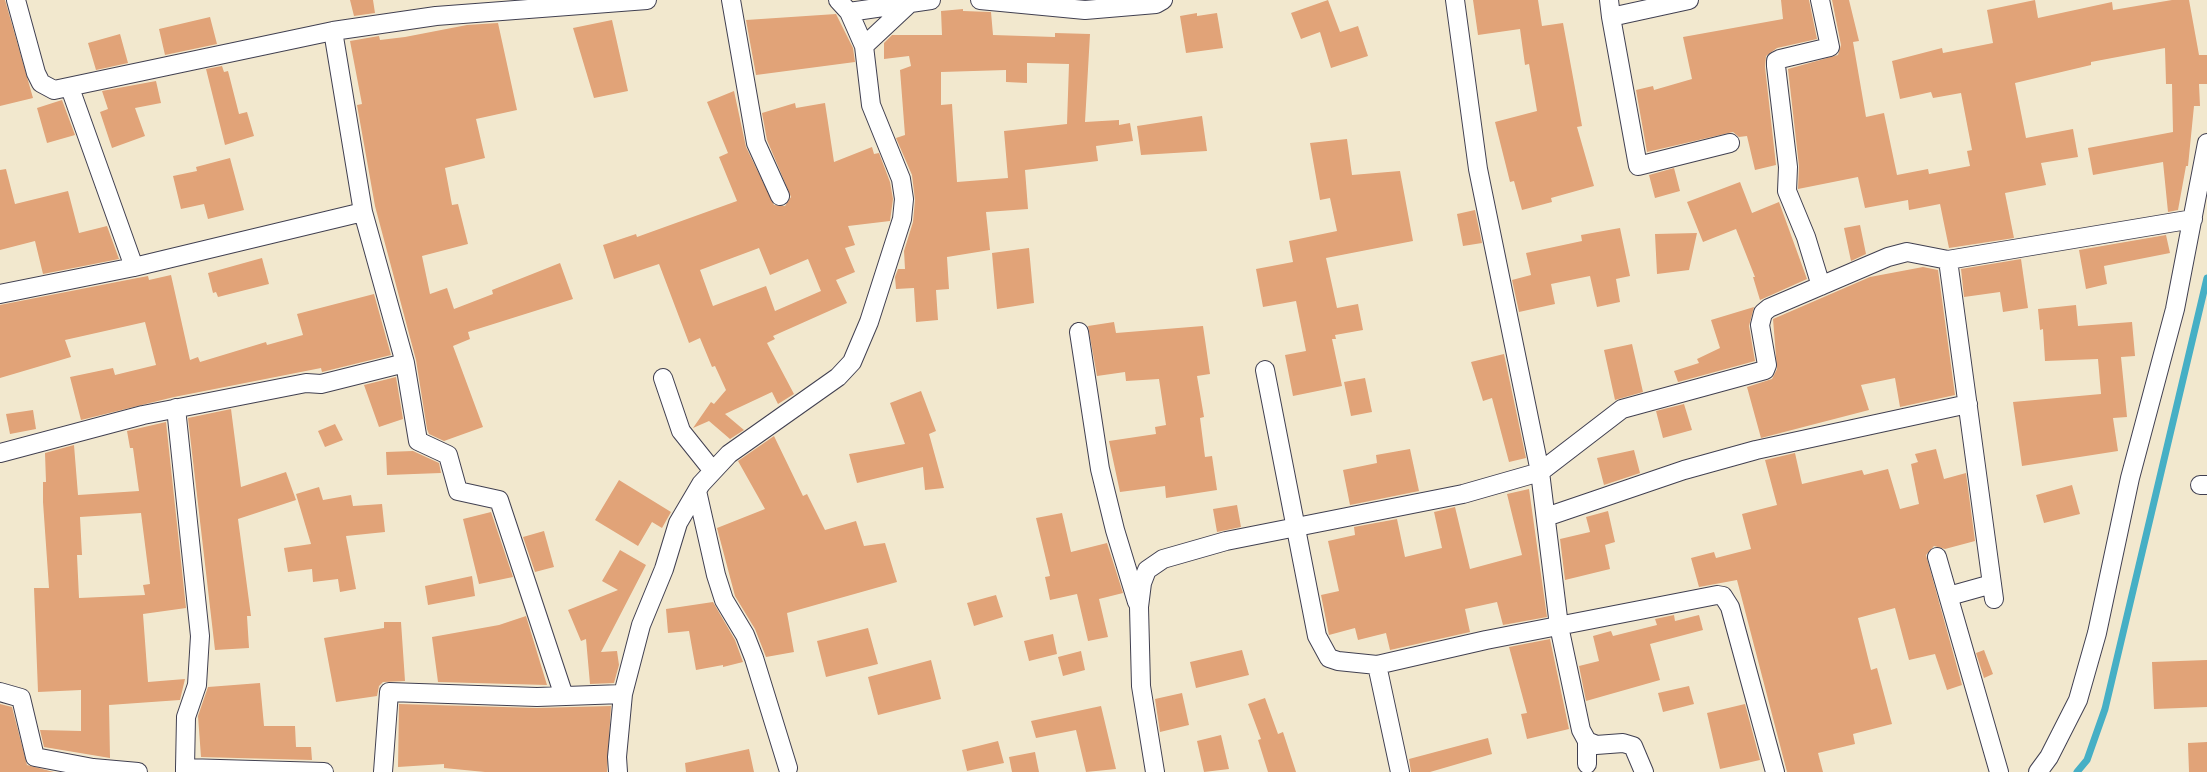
<!DOCTYPE html>
<style>
body{margin:0}
canvas{display:block;background:#f2e8ce}
</style>
<canvas width="2207" height="772"></canvas>
<script>
const ctx = document.querySelector('canvas').getContext('2d');
ctx.lineJoin = 'round';
const shape = rows => new Path2D(rows.map(r => 'M' + r).join(''));
function stroke(path, color, width, dash) { ctx.strokeStyle = color; ctx.lineWidth = width; ctx.lineCap = dash ? 'butt' : 'round'; ctx.setLineDash(dash || []); ctx.stroke(path); }
function fill(path, color) { ctx.fillStyle = color; ctx.fill(path, 'evenodd'); }
stroke(shape([
 [2077,772,2087,760,2105,709,2207,278]
]), '#46afc5', 7);
fill(shape([
 [0,0,5,0,33,98,0,106],
 [350,0,373,0,375,13,354,16],
 [1328,0,1340,32,1358,26,1368,56,1331,68,1320,32,1301,39,1291,13],
 [1473,0,1538,0,1542,26,1563,23,1582,126,1577,127,1594,186,1551,198,1552,202,1522,210,1514,181,1510,182,1495,122,1537,111,1529,64,1525,65,1520,29,1478,35],
 [1781,0,1809,0,1817,39,1777,48,1766,56,1765,67,1776,165,1755,170,1747,136,1739,137,1733,132,1647,152,1636,90,1653,86,1654,90,1692,79,1683,37,1783,19],
 [1832,0,1849,0,1859,41,1853,42,1866,117,1884,113,1897,175,1928,169,1929,174,1970,166,1967,151,1972,150,1961,93,1933,98,1931,92,1900,99,1892,61,1942,48,1943,53,1993,43,1987,10,2035,0,2038,18,2112,2,2113,10,2172,0,2189,0,2199,55,2207,55,2207,84,2199,84,2200,106,2194,106,2188,166,2186,166,2178,210,2168,212,2163,162,2093,175,2088,148,2173,132,2172,84,2166,84,2165,48,2091,62,2091,65,2015,83,2026,138,2073,129,2078,157,2041,163,2046,185,2005,193,2014,238,1949,248,1940,204,1909,210,1908,200,1865,208,1858,177,1798,189,1799,166,1788,69,1838,55,1841,45],
 [963,9,963,11,991,12,993,35,1055,37,1055,33,1090,34,1085,122,1119,120,1119,125,1130,123,1133,141,1096,146,1098,161,1025,170,1028,209,986,212,990,250,947,257,949,289,936,290,938,320,916,322,914,288,896,289,895,277,898,269,905,269,904,251,913,222,915,200,912,175,896,138,905,135,900,70,911,66,909,56,884,59,884,43,892,35,942,35,941,11],
 [1027,63,1069,64,1067,124,1004,131,1008,178,957,182,952,104,941,105,941,72,1006,70,1006,82,1027,83],
 [1197,13,1197,16,1217,13,1223,48,1186,53,1180,16],
 [836,14,853,48,855,62,756,75,746,20],
 [210,17,217,44,165,55,159,29],
 [612,20,628,91,594,98,573,28],
 [498,23,517,110,476,119,485,158,445,168,452,205,458,204,468,244,422,256,430,294,447,288,454,309,493,294,492,290,560,263,573,299,468,332,470,339,453,346,483,427,444,441,429,434,427,429,416,360,375,206,357,105,362,104,350,41,379,36,380,40,405,37,467,25],
 [120,34,128,63,96,70,88,43],
 [222,66,224,72,228,71,239,114,247,112,254,136,225,145,206,69],
 [156,81,161,103,135,108,145,136,112,148,100,112,108,109,102,91],
 [734,91,746,147,774,205,785,206,791,197,767,140,762,113,795,103,796,108,825,103,834,162,872,147,874,154,879,153,890,182,893,199,890,221,848,226,855,245,845,248,855,272,836,280,847,303,773,336,775,339,767,343,794,394,778,404,772,392,725,414,744,430,730,439,709,421,693,428,711,402,714,404,726,390,715,366,712,367,700,338,689,343,659,264,614,279,603,245,636,234,637,237,737,201,719,157,728,153,707,102],
 [759,248,770,275,808,259,821,291,775,311,766,286,713,306,700,270],
 [62,100,75,135,47,143,37,108],
 [1202,116,1207,151,1141,155,1137,126],
 [1347,139,1352,175,1400,171,1413,241,1326,258,1337,308,1358,304,1363,330,1335,335,1336,339,1332,339,1342,386,1293,396,1285,355,1306,351,1296,301,1263,307,1256,269,1293,262,1289,241,1337,231,1330,198,1320,200,1310,143],
 [230,158,244,210,208,219,204,204,181,209,173,176,197,171,196,167],
 [1674,168,1680,191,1655,198,1649,175],
 [6,169,15,204,68,191,79,233,107,226,119,259,43,274,35,241,0,250,0,170],
 [1740,182,1752,213,1779,202,1807,279,1760,300,1753,277,1755,277,1736,229,1703,242,1687,202],
 [1475,210,1482,243,1463,246,1457,214],
 [1860,225,1866,254,1851,261,1844,228],
 [1620,228,1630,276,1616,279,1620,302,1597,307,1590,276,1551,284,1555,304,1519,312,1512,280,1531,275,1526,253,1582,241,1581,235],
 [1697,233,1689,270,1657,274,1655,234],
 [2166,235,2170,253,2104,266,2107,284,2086,289,2079,250],
 [1029,248,1034,303,997,309,992,253],
 [262,258,269,284,218,297,216,292,213,293,208,273],
 [2021,259,2028,308,2003,312,2000,292,1964,297,1961,269],
 [1923,267,1938,270,1955,395,1900,407,1895,378,1861,385,1869,410,1761,438,1747,387,1772,379,1777,369,1773,319,1870,277],
 [171,275,190,360,198,357,200,362,266,342,267,345,303,335,297,314,374,294,391,355,322,372,321,368,174,397,81,420,70,377,113,368,115,375,156,365,145,322,65,340,71,357,0,378,0,305,127,280,148,276,149,280],
 [2076,305,2078,326,2132,322,2135,356,2121,357,2127,417,2113,418,2118,451,2022,466,2013,402,2101,394,2098,359,2045,361,2043,329,2040,330,2038,309],
 [1754,307,1749,326,1755,361,1678,382,1674,371,1699,363,1697,359,1720,348,1711,320],
 [1114,322,1116,333,1203,326,1210,374,1197,376,1204,417,1200,418,1205,457,1212,456,1217,490,1166,498,1165,486,1120,492,1109,441,1156,434,1155,427,1166,425,1159,379,1126,381,1125,372,1097,376,1088,326],
 [1632,344,1643,392,1615,400,1604,350],
 [1504,354,1526,458,1509,462,1492,398,1483,401,1471,362],
 [396,377,403,419,379,427,364,385],
 [1365,378,1372,412,1351,416,1344,382],
 [921,391,936,431,929,434,944,488,925,490,923,467,857,483,849,454,905,444,890,403],
 [1684,404,1692,430,1663,438,1656,411],
 [231,409,241,487,286,472,296,500,238,519,251,616,247,616,249,648,215,650,188,418],
 [33,410,36,429,10,434,6,414],
 [166,422,186,608,143,614,148,682,185,679,180,700,109,705,110,758,44,747,40,730,81,731,81,690,38,692,34,588,49,588,43,502,43,482,46,482,45,453,74,445,78,495,139,491,133,448,130,448,127,431],
 [141,513,150,584,143,585,145,595,79,598,77,555,82,555,80,517],
 [335,424,343,440,325,447,318,431],
 [774,436,803,496,807,494,825,530,856,521,864,546,885,543,897,582,787,613,794,652,766,657,755,629,735,596,717,528,765,509,738,461],
 [1410,449,1419,491,1350,505,1343,470,1377,463,1376,455],
 [1936,449,1944,479,1966,473,1975,541,1945,549,1934,546,1926,555,1962,685,1947,690,1935,654,1909,660,1895,608,1858,618,1871,670,1877,668,1892,724,1853,734,1855,744,1818,753,1823,772,1787,772,1737,580,1699,587,1691,558,1714,552,1716,558,1751,549,1742,514,1777,505,1765,460,1795,453,1802,484,1862,470,1864,475,1888,469,1900,509,1919,504,1911,464,1918,462,1915,454],
 [1634,450,1640,473,1604,485,1597,458],
 [413,451,439,463,441,473,387,475,386,452],
 [619,480,671,512,662,528,652,522,638,546,595,520],
 [2072,485,2080,514,2044,523,2036,495],
 [319,487,323,500,351,495,353,506,382,504,385,532,346,536,356,589,340,592,338,579,313,582,312,569,288,572,284,548,311,544,296,494],
 [1529,489,1547,617,1503,625,1497,602,1465,609,1470,632,1390,650,1386,633,1358,640,1355,628,1329,635,1321,595,1339,591,1328,541,1355,535,1354,527,1397,519,1405,557,1442,548,1434,512,1455,507,1470,569,1522,555,1507,494],
 [1237,505,1241,527,1217,532,1213,509],
 [1608,511,1615,542,1605,545,1610,569,1565,580,1560,539,1590,532,1586,517],
 [491,512,513,577,479,584,463,519],
 [1062,513,1071,552,1107,543,1123,593,1099,599,1108,637,1088,641,1077,594,1050,600,1045,577,1050,576,1036,518],
 [544,531,554,567,535,572,523,537],
 [620,550,646,565,601,652,617,651,619,665,614,683,590,684,586,639,581,641,568,610,618,590,602,581],
 [472,576,475,596,428,605,425,586],
 [996,595,1003,617,974,626,967,603],
 [713,602,735,640,743,662,723,667,723,665,696,670,689,631,668,633,666,609],
 [1674,615,1675,621,1699,615,1703,630,1650,644,1660,680,1586,701,1579,666,1599,661,1593,636,1611,631,1613,636,1657,625,1655,619],
 [526,616,547,685,438,682,432,637,499,625],
 [384,622,401,622,405,681,383,682,379,686,377,696,336,702,324,638,384,628],
 [868,628,878,664,826,677,817,641],
 [1053,634,1057,654,1029,661,1024,641],
 [1550,639,1569,729,1527,739,1521,714,1527,713,1509,647],
 [1242,650,1249,675,1196,688,1190,662],
 [1984,650,1993,674,1984,678,1976,653],
 [1081,651,1085,670,1063,676,1058,657],
 [931,660,941,699,878,715,868,677],
 [2207,660,2207,707,2154,709,2152,662],
 [260,683,264,726,295,726,296,747,311,747,312,760,201,757,198,716,208,687],
 [1689,686,1694,704,1663,712,1658,693],
 [1182,693,1189,725,1160,732,1155,699],
 [1265,698,1278,734,1283,732,1296,772,1268,772,1258,740,1261,739,1248,704],
 [0,704,12,707,27,765,54,772,0,772],
 [399,704,537,708,611,706,607,772,485,772,444,768,444,764,398,767],
 [1745,704,1760,760,1720,769,1707,713],
 [1101,706,1116,769,1086,772,1076,730,1036,738,1031,721],
 [1221,735,1229,769,1204,772,1197,741],
 [1488,738,1492,754,1430,772,1411,772,1409,759],
 [998,741,1004,763,967,771,962,750],
 [2207,742,2207,772,2189,772,2188,743],
 [749,749,754,772,686,772,685,763],
 [1035,752,1039,772,1012,772,1009,757]
]), '#e1a378');
const street = shape([
 [16,0,36,73,41,83,54,90,333,31],
 [731,0,756,143,780,196],
 [980,0,1085,10,1156,4,1163,0],
 [1455,0,1478,169,1540,472,1559,626,1581,730,1587,741,1596,745,1623,743,1633,746,1644,772],
 [1609,0,1611,17,1689,0],
 [1820,0,1830,47,1780,59,1776,61,1776,66,1788,167,1787,191,1806,237,1821,286],
 [849,12,931,0],
 [1611,17,1638,166,1730,143],
 [864,46,910,3],
 [70,88,134,267],
 [363,212,405,363,418,441,448,455,458,491,499,500,564,696],
 [0,294,134,267,363,212,333,31,436,16,647,0],
 [1079,332,1100,469,1115,530,1137,602],
 [1265,370,1317,636,1329,658,1338,661,1377,665],
 [663,378,681,431,713,471],
 [176,408,200,636,197,685,186,717,185,768],
 [0,453,143,415,306,383,321,384,405,363],
 [2200,485,2207,485],
 [697,491,716,575,724,600,745,635,754,658,788,768],
 [1546,517,1684,470,1756,450,1968,404],
 [1937,557,1999,772],
 [1949,596,1992,584],
 [1994,599,1948,260,2193,219],
 [0,692,21,698,35,757,93,768,138,772],
 [1587,764,1587,741],
 [185,772,185,768,324,772],
 [383,772,389,692,537,697,623,694],
 [618,772,617,757,623,694,641,625,664,569,678,523,701,484,729,454,838,377,852,362,869,322,902,219,904,199,901,179,871,105,864,46,849,12,838,0],
 [1155,772,1141,686,1139,607,1142,583,1147,570,1163,559,1226,541,1463,494,1540,472,1622,409,1765,370,1767,365,1760,325,1763,313,1769,308,1888,257,1907,252,1948,260],
 [1400,772,1377,665,1486,640,1717,595,1723,596,1730,607,1775,772],
 [2038,772,2049,757,2078,700,2097,633,2130,478,2175,309,2207,143]
]);
stroke(street, '#414051', 20);
stroke(street, '#fff', 18);
</script>
